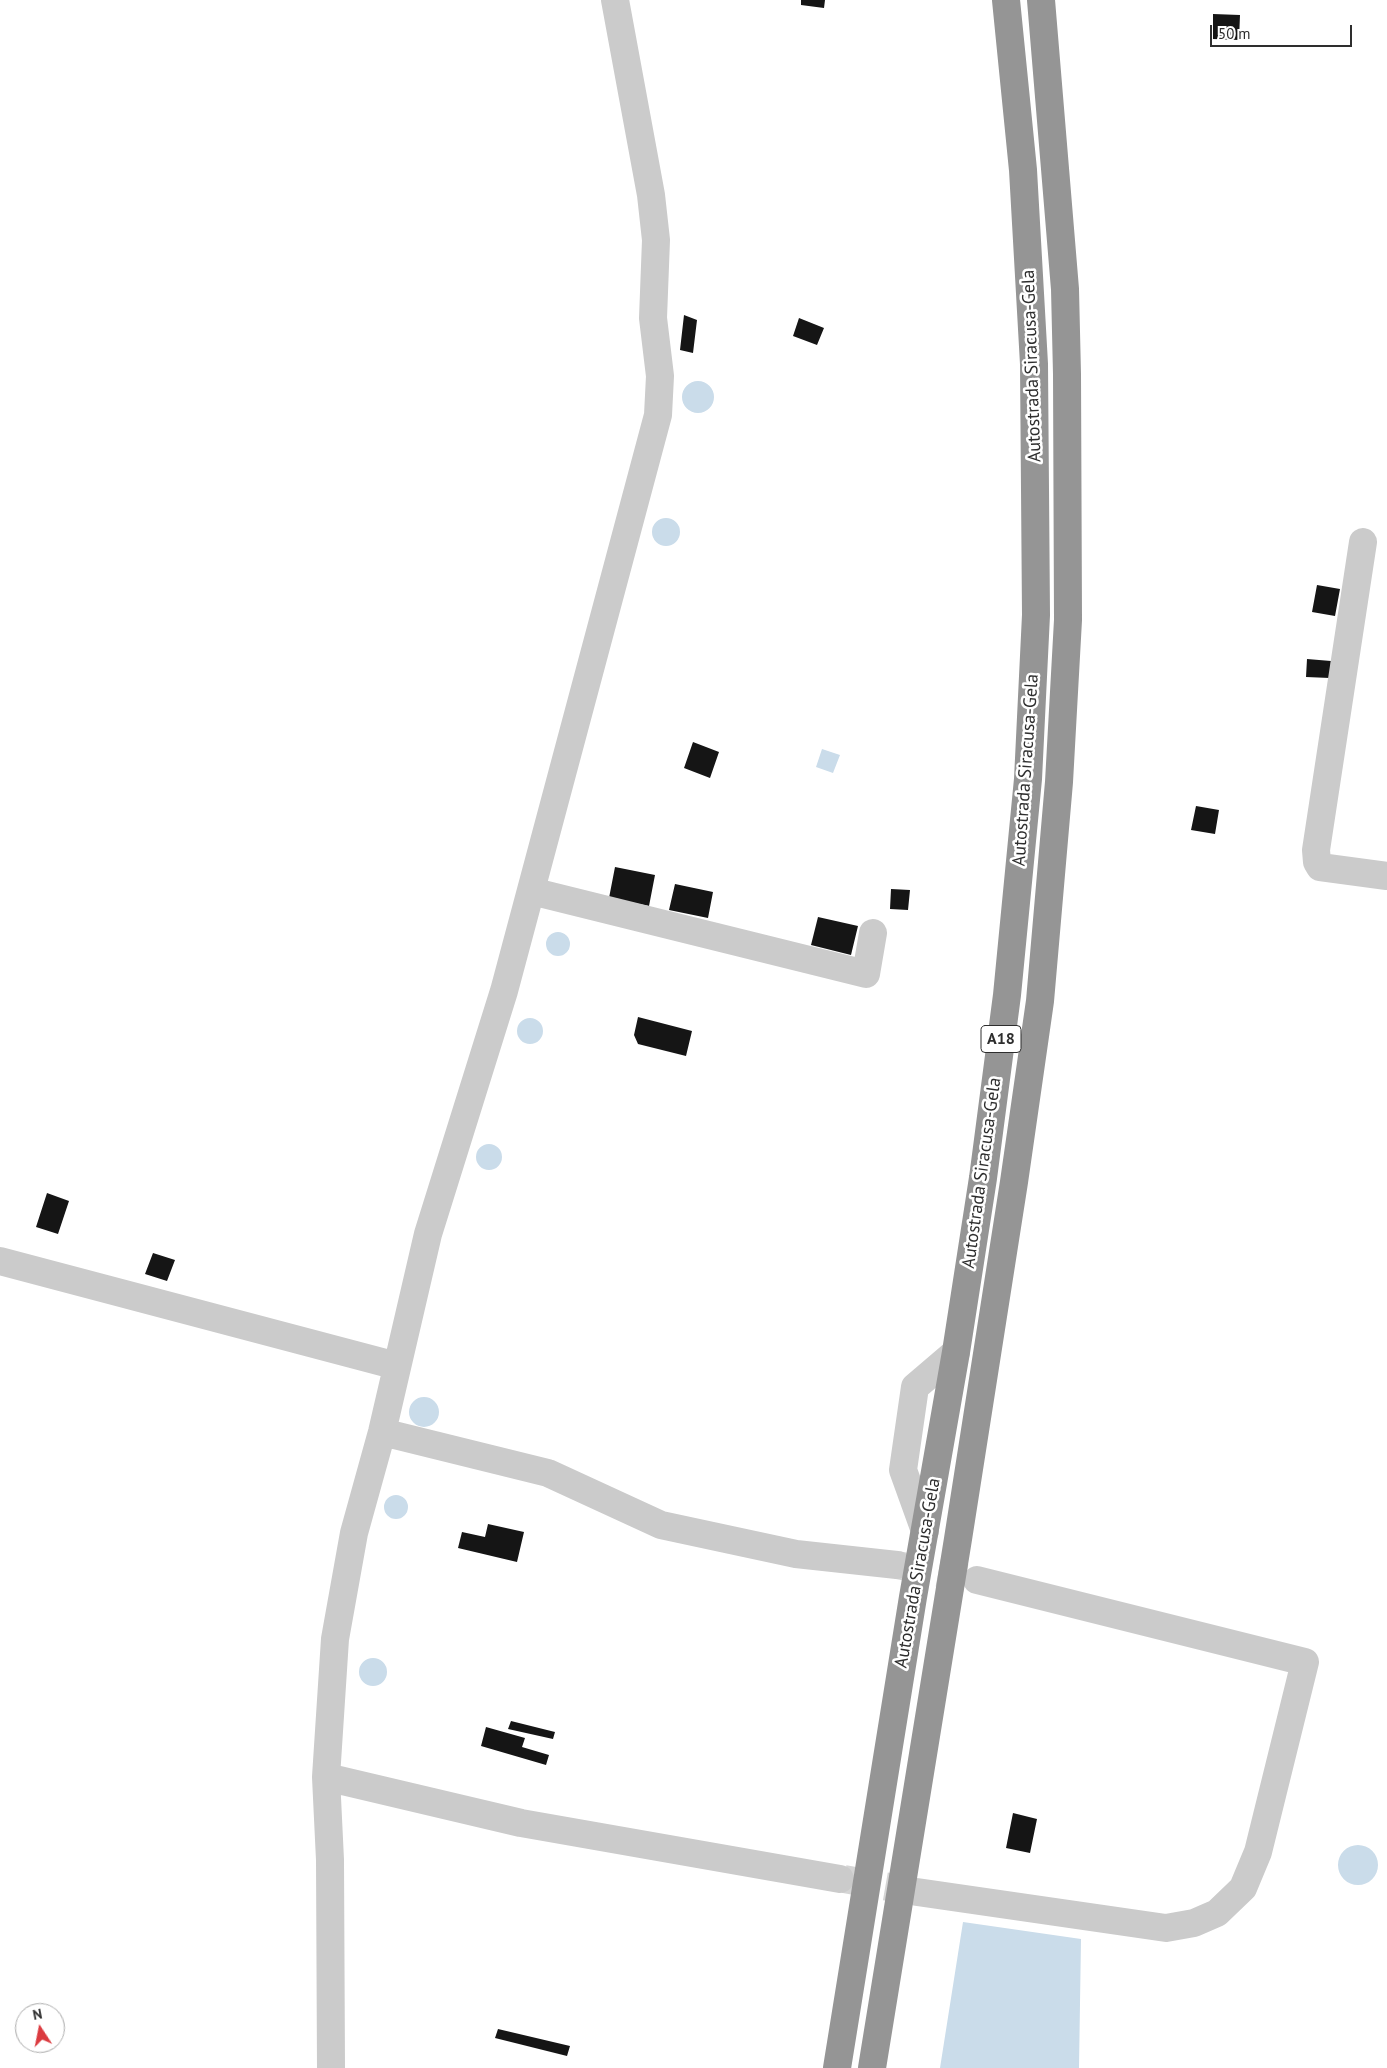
<!DOCTYPE html>
<style>
body{margin:0}
#map{position:relative;width:1387px;height:2068px;overflow:hidden;background:#fff;font-family:"PT Sans",sans-serif}
canvas{display:block}
.north{position:absolute;left:15px;top:2003px;width:50px;height:50px;box-sizing:border-box;background:#fff;border:1px solid #ababab;border-radius:50%;rotate:349deg;font-size:14px;font-weight:700;line-height:20px;text-align:center;color:#2e2e2e}
.north::after{content:'';display:block;margin:auto;width:18px;height:22px;background:#db3b40;clip-path:polygon(50% 0,100% 100%,50% 72%,0 100%)}
.scale{position:absolute;left:1210px;top:25px;width:142px;height:22px;box-sizing:border-box;border:2px solid #2e2e2e;border-top:0;padding-left:6px;font-size:15px;line-height:18px;white-space:nowrap;color:#2e2e2e;-webkit-text-stroke:4px #fff;paint-order:stroke}
</style>
<div id="map">
<canvas width="1387" height="2068"></canvas>
<div class="north">N</div>
<div class="scale">50 m</div>
</div>
<script>
const ctx = document.querySelector('canvas').getContext('2d');
ctx.lineJoin = 'round';
function fill(path, color) { ctx.fillStyle = color; ctx.fill(path, 'evenodd'); }
const shape = rows => new Path2D(rows.map(r => 'M' + r).join(''));
function stroke(path, color, width, dash) { ctx.strokeStyle = color; ctx.lineWidth = width; ctx.lineCap = dash ? 'butt' : 'round'; ctx.setLineDash(dash || []); ctx.stroke(path); }
function drawText(font, color, halo, rows, align = 'center') {
  ctx.font = font + ' "PT Sans",sans-serif'; ctx.lineWidth = 5; ctx.setLineDash([]); ctx.textBaseline = 'middle'; ctx.strokeStyle = halo; ctx.fillStyle = color; for (const [text, x, y, turn = 0] of rows) {
    ctx.save(); ctx.translate(x, y); ctx.rotate((+turn || 0) * Math.PI / 180); ctx.textAlign = isNaN(turn) ? turn : align; if (halo) ctx.strokeText(text, 0, 0); ctx.fillText(text, 0, 0); ctx.restore();
  }
}
fill(shape([
 '682 397a16 16 0 1 1 32 0a16 16 0 1 1-32 0Z',
 '652 532a14 14 0 1 1 28 0a14 14 0 1 1-28 0Z',
 [822,749,840,755,833,773,816,767],
 '546 944a12 12 0 1 1 24 0a12 12 0 1 1-24 0Z',
 '517 1031a13 13 0 1 1 26 0a13 13 0 1 1-26 0Z',
 '476 1157a13 13 0 1 1 26 0a13 13 0 1 1-26 0Z',
 '409 1412a15 15 0 1 1 30 0a15 15 0 1 1-30 0Z',
 '384 1507a12 12 0 1 1 24 0a12 12 0 1 1-24 0Z',
 '359 1672a14 14 0 1 1 28 0a14 14 0 1 1-28 0Z',
 '1338 1865a20 20 0 1 1 40 0a20 20 0 1 1-40 0Z',
 [963,1922,1081,1939,1079,2068,940,2068]
]), '#cadcea');
fill(shape([
 [801,0,825,0,824,8,801,5],
 [1213,14,1240,15,1239,40,1213,39],
 [684,315,697,320,693,353,680,350],
 [799,318,824,328,817,345,793,336],
 [1317,585,1340,589,1335,616,1312,612],
 [1307,659,1331,661,1330,678,1306,677],
 [693,742,719,752,710,778,684,768],
 [1196,806,1219,810,1215,834,1191,830],
 [615,867,655,875,649,906,609,898],
 [675,884,713,892,708,918,669,910],
 [891,889,910,890,908,910,890,909],
 [818,917,858,926,851,955,811,945],
 [638,1017,692,1031,686,1056,638,1044,634,1035],
 [47,1193,69,1201,58,1234,36,1227],
 [153,1253,175,1260,167,1281,145,1274],
 [488,1524,524,1532,517,1562,458,1548,462,1532,485,1537],
 [511,1721,555,1732,553,1739,508,1729],
 [486,1727,525,1738,522,1747,549,1755,546,1765,481,1746],
 [1013,1813,1037,1819,1030,1853,1006,1848],
 [498,2029,570,2046,567,2056,495,2038]
]), '#151515');
stroke(shape([
 [897,1565,976,1580],
 [844,1879,917,1892]
]), '#d5d5d5', 28, [28, 14]);
stroke(shape([
 [1363,542,1316,850,1317,862,1320,867,1387,876],
 [531,891,866,974,873,933],
 [0,1261,397,1366],
 [382,1432,548,1473,661,1525,796,1554,897,1565],
 [925,1531,903,1470,915,1387,956,1352],
 [326,1777,521,1823,840,1879],
 [917,1892,1166,1928,1194,1923,1217,1913,1243,1888,1258,1852,1305,1662,977,1580],
 [331,2068,330,1860,326,1777,335,1639,354,1533,382,1432,428,1234,504,991,658,415,660,376,653,318,656,240,651,195,615,0]
]), '#cbcbcb', 28);
stroke(shape([
 [837,2068,913,1597,956,1352,983,1178,1007,995,1028,779,1036,615,1034,364,1023,170,1006,0],
 [872,2068,958,1539,1014,1182,1040,1001,1059,782,1068,620,1067,374,1065,289,1041,0]
]), '#959595', 28);
for (const [x, y, w] of [
 [1001,1039,40]
]) { const box = new Path2D(); box.roundRect(x - w / 2, y - 13.5, w, 27, 4); ctx.fillStyle = '#fff'; ctx.fill(box); stroke(box, '#2e2e2e', 1); }
drawText('bold 16px', '#2e2e2e', null, [
 ["A18",1001,1039]
]);
drawText('18px', '#2e2e2e', '#fff', [
 ["Autostrada Siracusa-Gela",1032,366,-92],
 ["Autostrada Siracusa-Gela",1026,770,-86],
 ["Autostrada Siracusa-Gela",982,1173,-82],
 ["Autostrada Siracusa-Gela",918,1573,-80]
]);
</script>
